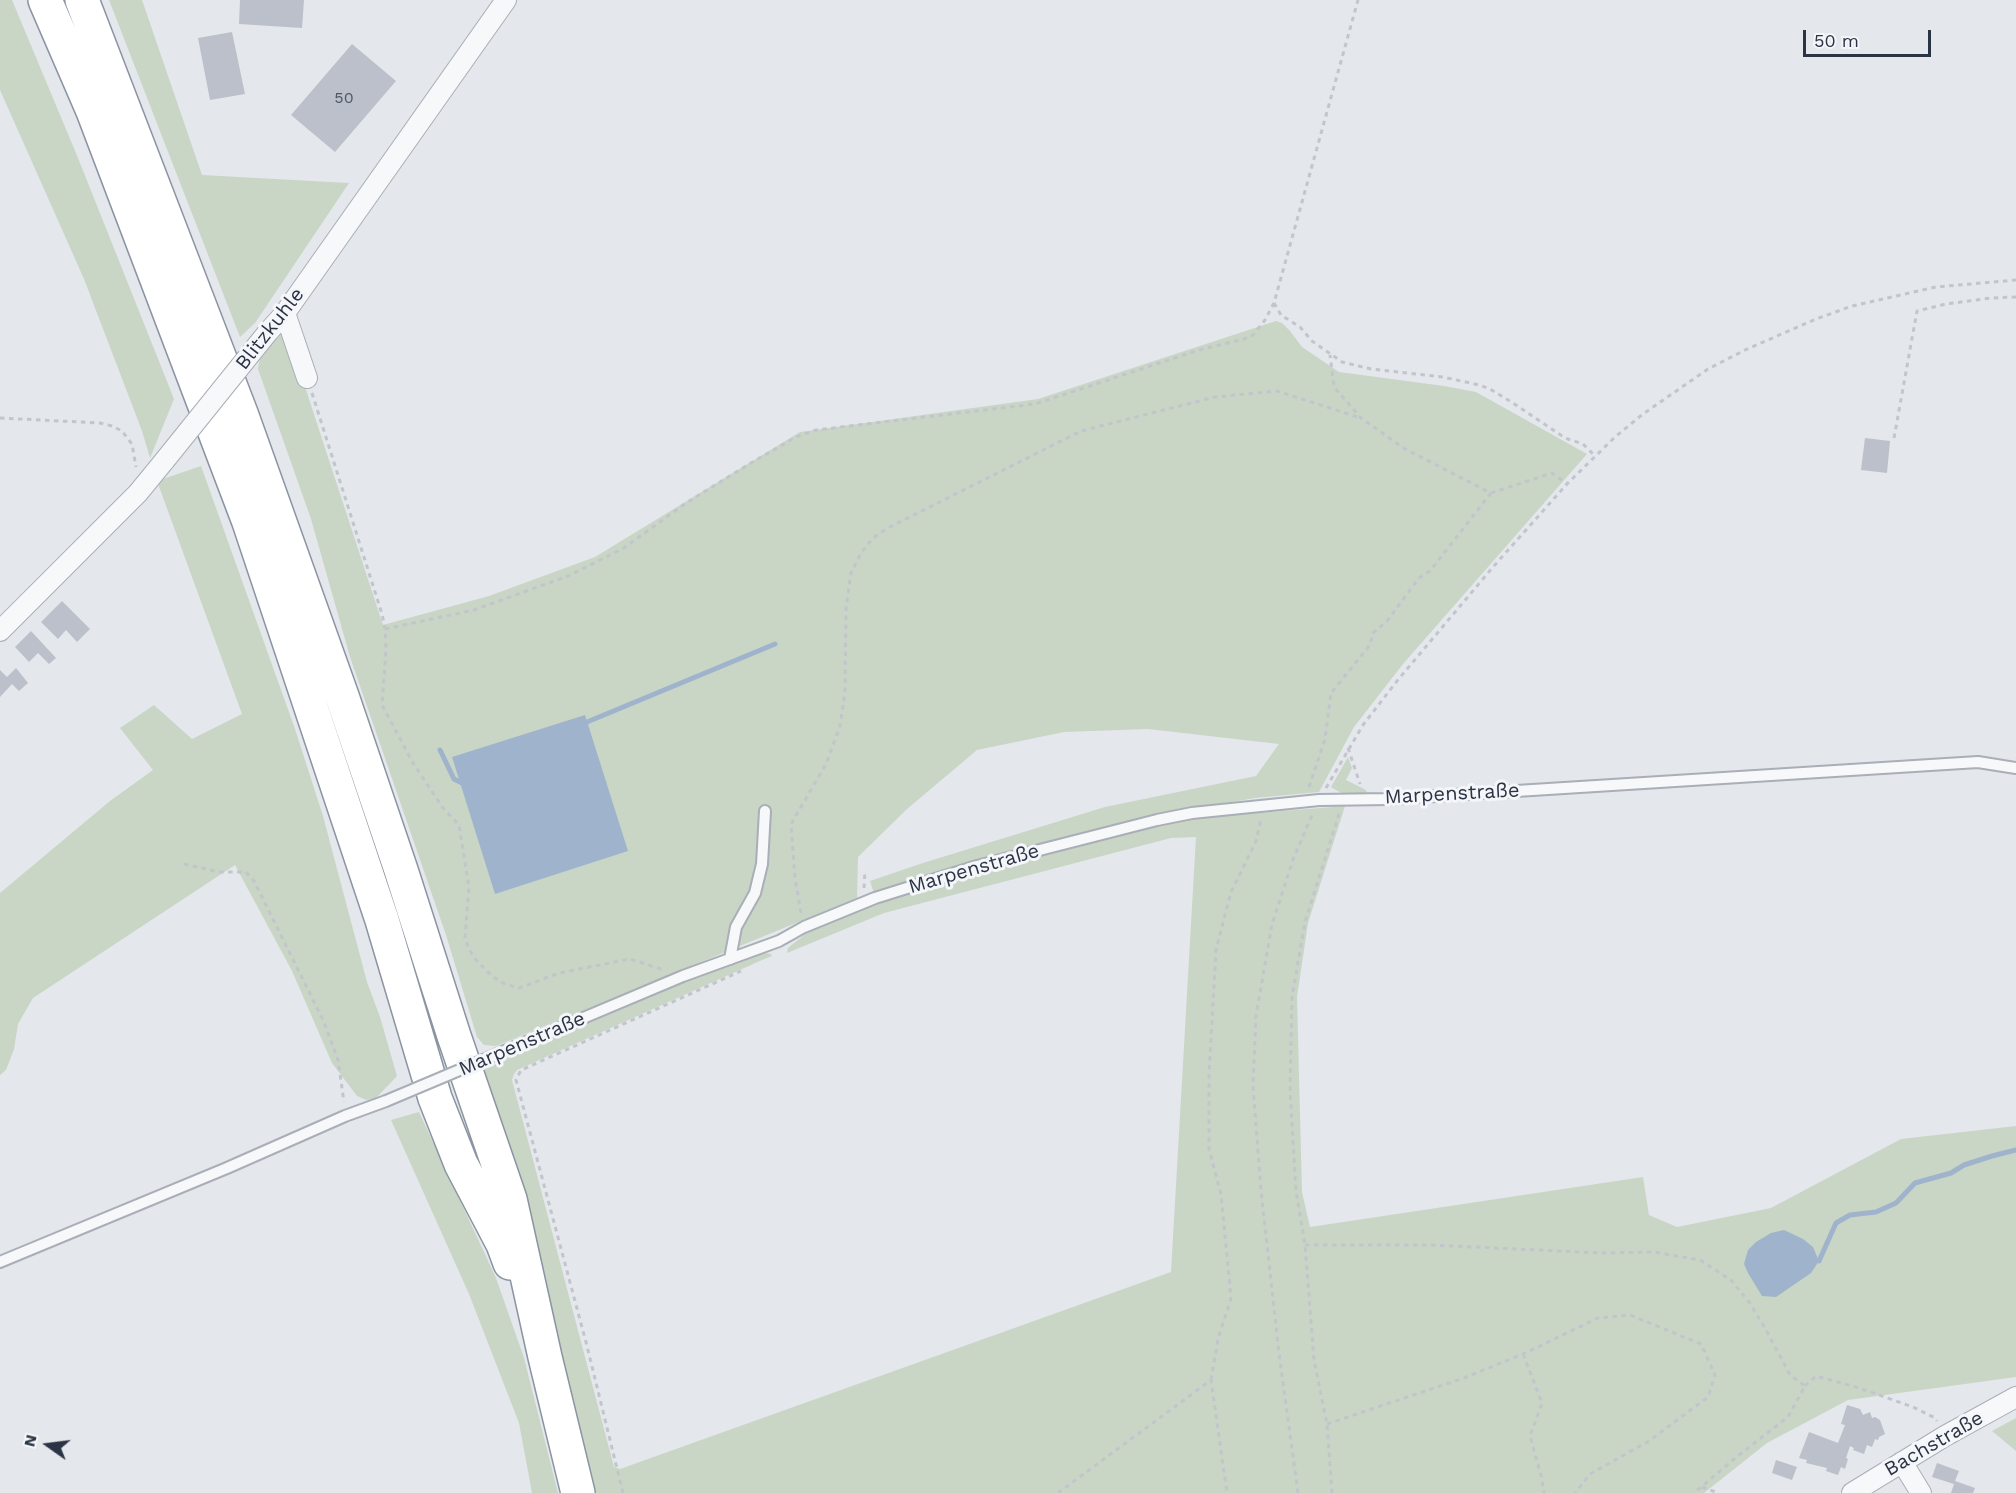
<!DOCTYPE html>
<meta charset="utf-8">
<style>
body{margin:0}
#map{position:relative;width:2016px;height:1493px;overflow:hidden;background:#e4e7ec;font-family:"Work Sans",sans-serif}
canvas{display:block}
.north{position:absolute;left:18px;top:1415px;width:60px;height:60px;-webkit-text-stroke:4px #f4f6f9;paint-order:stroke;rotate:284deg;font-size:16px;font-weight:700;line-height:24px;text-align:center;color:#2b3445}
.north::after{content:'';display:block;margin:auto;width:21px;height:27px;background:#2b3445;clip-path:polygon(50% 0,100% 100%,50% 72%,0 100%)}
.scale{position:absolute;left:1803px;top:30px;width:128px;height:27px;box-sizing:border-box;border:3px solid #2b3445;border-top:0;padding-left:8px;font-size:18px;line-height:21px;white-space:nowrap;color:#2b3445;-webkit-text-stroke:4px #f4f6f9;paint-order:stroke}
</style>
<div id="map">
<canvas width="2016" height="1493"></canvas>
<div class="north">N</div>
<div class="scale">50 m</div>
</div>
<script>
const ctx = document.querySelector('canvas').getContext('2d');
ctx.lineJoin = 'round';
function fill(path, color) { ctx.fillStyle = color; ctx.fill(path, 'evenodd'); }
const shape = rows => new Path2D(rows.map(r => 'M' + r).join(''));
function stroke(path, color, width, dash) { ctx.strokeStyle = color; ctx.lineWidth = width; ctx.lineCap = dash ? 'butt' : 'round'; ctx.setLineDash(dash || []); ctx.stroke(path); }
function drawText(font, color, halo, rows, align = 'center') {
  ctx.font = font + ' "Work Sans",sans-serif'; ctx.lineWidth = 6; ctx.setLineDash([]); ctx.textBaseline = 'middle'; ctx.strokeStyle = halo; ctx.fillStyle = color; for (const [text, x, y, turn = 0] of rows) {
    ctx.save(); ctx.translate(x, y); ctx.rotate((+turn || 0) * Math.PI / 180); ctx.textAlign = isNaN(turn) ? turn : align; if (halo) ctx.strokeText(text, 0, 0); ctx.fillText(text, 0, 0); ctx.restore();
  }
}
fill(shape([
 [0,0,12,0,78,158,174,399,150,458,142,431,84,279,0,90],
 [109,0,142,0,202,175,349,183,255,323,240,337],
 [1276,321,1282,323,1290,331,1302,347,1339,372,1444,386,1476,392,1587,454,1403,664,1354,727,1319,792,1255,798,1186,810,874,893,870,881,923,863,1105,807,1256,776,1279,744,1148,729,1064,732,977,750,907,809,858,857,857,898,496,1046,484,1045,477,1037,446,935,350,657,311,519,258,369,260,357,273,338,280,333,288,335,383,625,489,596,595,557,800,432,1038,399],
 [201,466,295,729,323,816,367,982,380,1017,397,1076,376,1098,366,1100,357,1096,332,1063,292,971,235,865,33,998,18,1024,14,1049,6,1070,0,1075,0,893,110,801,153,770,120,728,154,705,192,739,242,714,157,481],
 [1348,757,1352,768,1346,780,1366,790,1368,795,1343,794,1331,787],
 [1345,806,1308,923,1297,997,1302,1192,1310,1227,1643,1177,1649,1215,1677,1227,1771,1208,1901,1139,2016,1126,2016,1377,1848,1400,1767,1443,1704,1493,594,1493,530,1225,482,1069,746,956,759,952,771,954,772,956,762,960,517,1070,514,1074,512,1080,614,1467,620,1469,1171,1272,1196,837,1171,838,884,913,787,953,788,948,809,931,866,906,966,873,1182,819],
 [419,1112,496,1278,524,1358,558,1493,532,1493,519,1423,469,1294,391,1120],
 [2016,1418,2016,1451,1992,1431]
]), '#c9d6c5');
fill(shape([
 [585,715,628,851,495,894,452,757],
 [1784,1230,1803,1239,1813,1247,1819,1261,1811,1273,1776,1297,1762,1296,1748,1273,1744,1264,1748,1250,1756,1242,1771,1233]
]), '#9fb4cc');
stroke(shape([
 [584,726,587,722,775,644],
 [440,750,454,779,464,784],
 [1819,1261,1836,1223,1850,1215,1876,1212,1896,1203,1915,1183,1951,1173,1964,1165,1992,1156,2016,1150]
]), '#9fb4cc', 5);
fill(shape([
 [240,0,304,0,302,28,239,24],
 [232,32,245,94,210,100,198,38],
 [352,44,396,81,335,152,291,115],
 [1865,438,1890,441,1887,473,1861,470],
 [62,601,90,629,77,642,66,630,58,639,41,622],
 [31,631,56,658,49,664,38,653,29,662,15,647],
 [16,668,28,683,19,691,12,684,0,697,0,670,7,677],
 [1847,1405,1860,1409,1863,1415,1870,1412,1872,1418,1875,1417,1880,1420,1885,1434,1879,1437,1878,1440,1875,1439,1872,1447,1867,1445,1864,1454,1853,1450,1854,1448,1850,1446,1846,1458,1848,1459,1845,1469,1841,1467,1838,1475,1826,1471,1827,1468,1806,1463,1807,1460,1799,1458,1809,1432,1838,1443,1845,1425,1841,1424],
 [1776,1460,1797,1467,1792,1480,1772,1473],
 [1937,1463,1959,1471,1955,1481,1975,1488,1973,1493,1951,1493,1954,1484,1932,1477]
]), '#bbc0ca');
const lane = shape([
 [730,959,736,927,755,893,762,864,765,811],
 [507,1050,683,976,779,941,804,927,875,898,977,866,1157,820,1192,813,1319,800,1389,799,1978,762,2016,768],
 [0,1262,227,1168,345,1116,386,1101]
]);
const street = shape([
 [285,313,307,378],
 [268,332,285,313,506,0],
 [0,631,138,493,165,460],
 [1902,1462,1921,1493],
 [1852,1493,1945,1436,2016,1397]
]);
const highway = shape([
 [45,0,93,111,249,522,382,920,435,1098,461,1164,503,1244,510,1263],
 [82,0,242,416,342,696,401,870,454,1036,510,1199,545,1357,578,1493]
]);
stroke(lane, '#a9aeb7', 14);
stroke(street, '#a9aeb7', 22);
stroke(highway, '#8b94a3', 36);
stroke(shape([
 [1274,303,1281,315,1300,327,1312,341,1342,362,1371,369,1443,377,1479,385,1490,389,1513,403,1565,438,1583,444,1595,456],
 [312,393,382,614,385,629,386,650,382,705,413,763,443,808,459,825,469,887,465,938,469,949,476,960,493,977,505,984,519,988,559,973,630,959,664,970],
 [0,418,100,423,112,426,122,431,132,444,136,467],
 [1894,438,1917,311,1946,304,1991,298,2016,297],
 [1491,493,1552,473,1567,484],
 [385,629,474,610,568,576,624,548,686,503,751,463,796,437,816,430,1035,404,1199,350,1244,339,1253,335,1265,320,1274,303,1358,0],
 [1348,748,1360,784],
 [1309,787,1325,739,1331,693,1370,645,1373,633,1387,621,1419,578,1430,571,1491,493,1405,449,1361,418,1334,387,1330,355],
 [1326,788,1363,725,1397,681,1493,567,1567,484,1615,437,1643,414,1708,369,1745,350,1816,319,1852,306,1936,287,2016,280],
 [184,864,219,872,246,872,254,881,324,1022,338,1060,344,1102],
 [864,888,865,871],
 [801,913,795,878,791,824,826,764,840,726,845,692,846,608,851,573,861,553,872,539,886,529,1081,431,1215,397,1277,391,1361,418],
 [1305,1245,1431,1245,1601,1253,1654,1252,1700,1260,1731,1280,1749,1302,1765,1328,1790,1375,1805,1386,1788,1417,1739,1455,1694,1493],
 [1523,1354,1542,1403,1530,1436,1542,1479,1544,1493],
 [1211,1380,1218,1339,1231,1298,1221,1194,1209,1149,1209,1074,1216,950,1231,892,1256,841,1261,819],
 [1805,1386,1816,1376,1856,1387,1913,1407,1935,1418,1937,1421],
 [1327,1424,1464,1378,1523,1354,1598,1318,1630,1315,1701,1344,1715,1375,1708,1397,1649,1441,1590,1474,1575,1493],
 [1702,1487,1718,1493],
 [623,1493,587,1346,516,1080,521,1070,528,1067,741,971],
 [1058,1493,1211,1380,1227,1493],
 [1298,1493,1279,1353,1261,1191,1253,1086,1256,1016,1272,924,1294,857,1312,815],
 [1332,1493,1327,1424,1314,1360,1305,1245,1296,1191,1290,1089,1292,997,1305,922,1339,814]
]), '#c2c5cb', 3, [4.5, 4.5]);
stroke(lane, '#f7f8fa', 10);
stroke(street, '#f7f8fa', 20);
stroke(highway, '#fff', 33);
const laneBridge = shape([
 [386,1101,507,1050]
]);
const streetBridge = shape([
 [165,460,268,332]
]);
stroke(laneBridge, '#a9aeb7', 14, []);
stroke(streetBridge, '#a9aeb7', 22, []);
stroke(laneBridge, '#f7f8fa', 10);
stroke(streetBridge, '#f7f8fa', 20);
drawText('16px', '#4f5766', null, [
 ["50",344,98]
]);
drawText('20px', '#2b3445', '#f4f6f9', [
 ["Blitzkuhle",270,329,-52],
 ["Marpenstraße",1452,794,-3],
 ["Marpenstraße",974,869,-16],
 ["Marpenstraße",522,1044,-23],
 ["Bachstraße",1934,1444,-30]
]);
</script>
